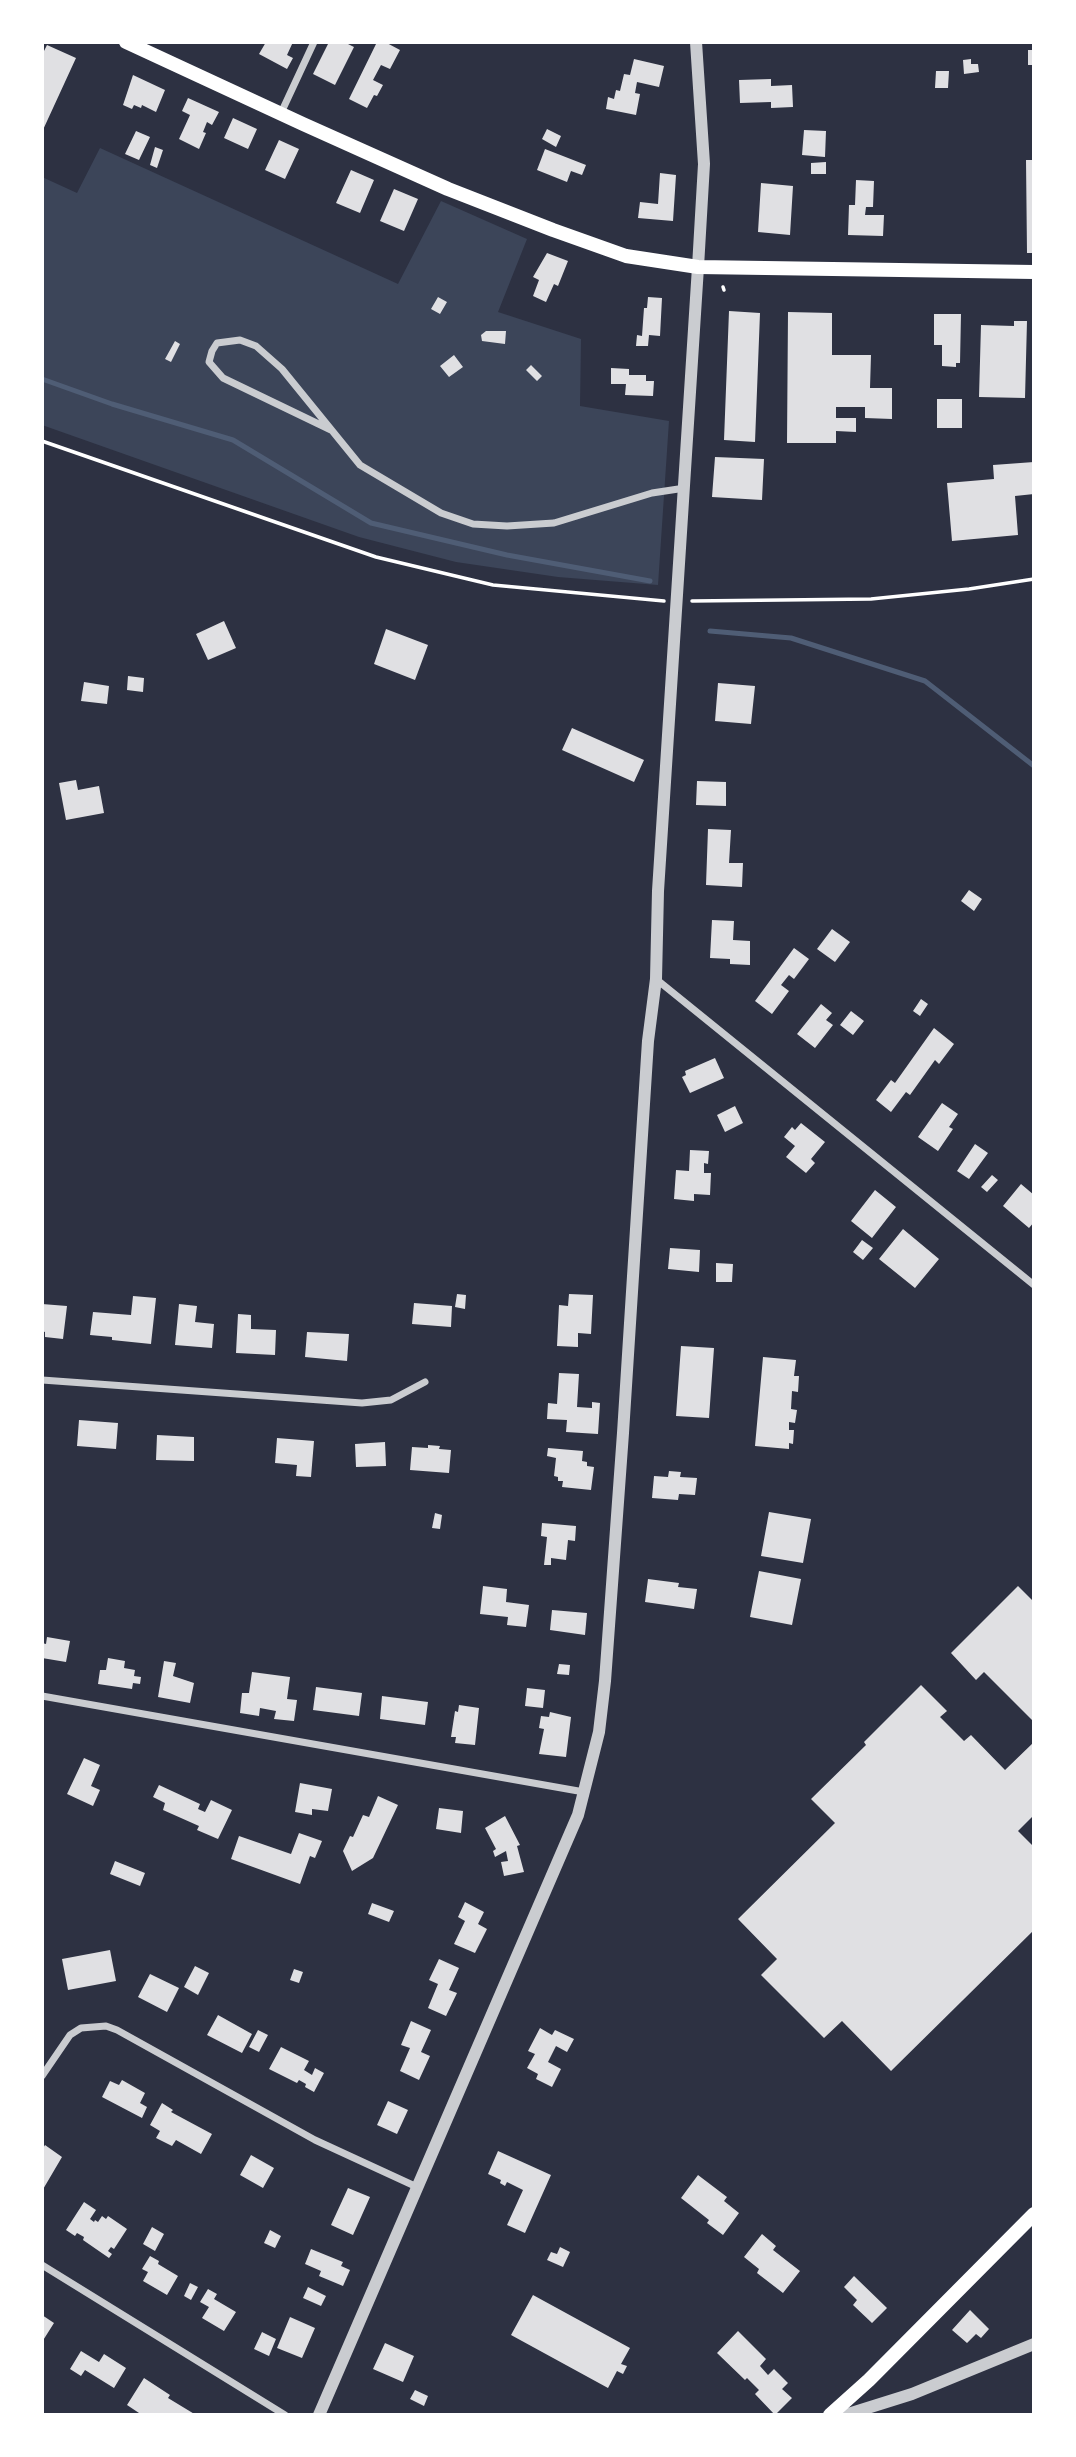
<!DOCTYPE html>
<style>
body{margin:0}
#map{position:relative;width:1076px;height:2457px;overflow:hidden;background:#2d3142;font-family:"Titillium Web",sans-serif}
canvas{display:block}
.frame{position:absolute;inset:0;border:44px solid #fff;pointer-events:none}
</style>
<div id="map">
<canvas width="1076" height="2457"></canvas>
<div class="frame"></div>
</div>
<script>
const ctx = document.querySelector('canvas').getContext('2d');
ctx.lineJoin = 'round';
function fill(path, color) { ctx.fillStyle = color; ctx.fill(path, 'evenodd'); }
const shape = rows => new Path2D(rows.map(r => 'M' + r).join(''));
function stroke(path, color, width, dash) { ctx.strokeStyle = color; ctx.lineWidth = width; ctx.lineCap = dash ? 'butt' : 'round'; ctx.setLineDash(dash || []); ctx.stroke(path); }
fill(shape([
 [100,148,398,284,441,201,527,239,498,312,581,339,580,406,669,421,658,585,558,577,456,562,359,537,42,425,42,177,77,193]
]), '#3c4559');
stroke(shape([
 [42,379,112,404,233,440,371,523,507,555,650,581],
 [710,631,791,638,925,681,1034,766]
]), '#4f5d75', 5);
fill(shape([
 [266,42,293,42,287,55,293,58,287,69,259,54],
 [329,42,344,42,354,47,335,85,313,74],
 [377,42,385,42,400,50,390,69,381,65,373,80,383,85,377,96,374,95,367,108,349,99],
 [47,45,76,58,42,132,42,55],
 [1028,50,1034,50,1034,65,1028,65],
 [634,59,664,66,659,87,637,82,635,93,640,94,636,115,606,109,608,97,614,99,616,90,620,91,624,74,630,75],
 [971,59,971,64,978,64,979,72,964,74,963,60],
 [936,71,949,71,948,88,935,88],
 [133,75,165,90,156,112,142,105,141,108,134,105,132,109,123,105],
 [771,79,771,86,792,85,793,107,771,108,771,102,740,103,739,80],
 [188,98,219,112,212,125,207,122,203,132,206,133,199,149,179,139,190,115,182,111],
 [233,118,257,129,248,149,224,138],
 [547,129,561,136,556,147,542,139],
 [804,130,826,131,825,157,802,155],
 [136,131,150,137,139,160,125,154],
 [279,140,299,149,285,179,265,170],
 [155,147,163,150,157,168,150,165],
 [545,149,586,165,582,175,571,171,567,182,537,170],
 [1026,160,1034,160,1034,253,1027,253],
 [826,162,826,174,811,174,811,163],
 [351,170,374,180,360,213,336,203],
 [660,173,676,175,673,221,638,218,640,202,658,204],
 [856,180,874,181,873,207,866,207,865,215,884,215,883,236,848,235,849,205,855,205],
 [761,183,793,186,790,235,758,232],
 [394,189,418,199,404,231,380,221],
 [547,253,568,261,558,286,554,284,546,302,533,296,539,280,533,277],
 [438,297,447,302,440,314,431,309],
 [648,297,662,298,660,336,649,335,648,346,636,346,637,335,642,336,644,308,647,308],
 [729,311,760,313,755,442,724,440],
 [788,312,832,313,832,355,871,355,870,388,892,388,892,419,865,418,865,407,836,407,836,418,856,418,856,432,836,431,836,443,787,443],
 [934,314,961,314,960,363,956,363,956,367,942,366,942,345,934,345],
 [1014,321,1027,321,1025,398,979,397,981,325,1014,326],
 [486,331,506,331,505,344,482,341,481,335],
 [175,341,180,344,171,362,165,359],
 [454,355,463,367,449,377,440,366],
 [531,365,542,376,537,381,526,370],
 [611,368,629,369,629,375,646,375,646,381,654,381,653,396,625,395,626,384,611,384],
 [937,399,962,399,962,428,937,428],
 [715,457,764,459,762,500,712,497],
 [1034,462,1034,494,1015,496,1018,535,952,541,947,483,994,479,993,465],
 [224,621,236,648,208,660,196,634],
 [386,629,428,645,415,680,374,664],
 [128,676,144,678,143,692,127,690],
 [84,682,109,686,107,704,81,701],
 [718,683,755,686,751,724,715,721],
 [572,728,644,760,634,782,562,750],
 [76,780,78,790,99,786,104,813,66,820,59,783],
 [697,781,726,782,726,806,696,805],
 [708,829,731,830,729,863,743,863,742,887,706,885],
 [969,890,982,899,974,911,961,901],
 [712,920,734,921,733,940,750,941,750,965,730,964,730,959,710,958],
 [832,929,850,942,835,962,817,949],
 [794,948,809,959,794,979,789,975,781,985,789,991,772,1014,755,1001],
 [921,999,928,1004,920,1016,913,1011],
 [821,1004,832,1013,826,1020,833,1025,815,1048,797,1034],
 [851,1011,864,1021,853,1035,840,1025],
 [934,1028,954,1044,939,1064,935,1060,910,1095,906,1092,891,1112,876,1100,891,1080,895,1083],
 [715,1058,724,1078,690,1093,682,1077,686,1075,685,1071],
 [942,1103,958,1114,949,1127,953,1129,938,1151,918,1137],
 [735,1106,743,1123,725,1132,717,1115],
 [801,1123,825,1142,811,1159,815,1163,806,1173,786,1157,795,1146,784,1137,792,1127,795,1130],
 [975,1144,988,1153,969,1179,957,1171],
 [690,1150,709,1151,708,1164,704,1163,704,1173,711,1173,710,1195,694,1194,694,1201,674,1199,676,1170,689,1171],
 [992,1175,998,1180,987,1192,981,1187],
 [1021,1184,1034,1195,1034,1222,1029,1228,1003,1206],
 [875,1190,896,1207,872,1238,851,1221],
 [903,1229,939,1259,915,1288,879,1259],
 [862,1240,873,1248,863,1260,853,1252],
 [670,1248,700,1250,699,1272,668,1269],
 [716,1263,733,1264,732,1282,716,1282],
 [457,1294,466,1295,465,1309,455,1307],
 [569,1294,593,1295,591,1334,578,1333,578,1347,557,1346,559,1305,568,1306],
 [133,1296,156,1298,151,1344,112,1340,112,1337,90,1335,93,1312,131,1315],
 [414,1303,452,1306,451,1327,412,1324],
 [42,1304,67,1306,63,1339,45,1337,45,1332,42,1331],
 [179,1304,197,1306,195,1322,214,1324,212,1348,175,1345],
 [238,1314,251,1315,251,1329,276,1330,275,1355,236,1353],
 [307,1332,349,1334,347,1361,305,1357],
 [681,1346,714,1348,709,1418,676,1416],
 [763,1357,796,1360,794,1376,799,1376,798,1392,792,1391,791,1409,797,1410,795,1423,789,1422,789,1430,794,1430,793,1444,789,1443,789,1449,755,1446],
 [559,1373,579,1374,577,1407,592,1408,592,1402,600,1403,598,1434,566,1432,567,1420,547,1419,548,1403,557,1404],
 [79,1420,118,1423,116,1449,77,1446],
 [157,1435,194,1437,194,1461,156,1460],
 [277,1438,314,1441,311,1477,296,1476,297,1465,275,1463],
 [385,1442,386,1466,356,1467,355,1444],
 [428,1445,440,1446,439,1449,451,1450,449,1473,410,1470,412,1447,428,1448],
 [548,1448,583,1451,582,1461,587,1462,587,1466,594,1467,591,1490,562,1487,563,1481,558,1481,558,1477,554,1476,556,1458,547,1456],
 [669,1471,681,1472,680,1477,697,1478,695,1495,679,1494,678,1500,652,1498,654,1476,668,1477],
 [769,1512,811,1519,803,1563,761,1556],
 [435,1513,442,1515,440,1529,432,1528],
 [542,1523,576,1526,575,1541,568,1540,566,1560,551,1558,551,1565,544,1565,547,1537,541,1536],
 [759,1571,801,1579,792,1625,750,1617],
 [648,1579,679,1583,678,1587,697,1589,694,1609,645,1602],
 [483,1586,507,1589,506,1602,529,1605,526,1627,507,1625,508,1617,480,1614],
 [1018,1586,1034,1602,1034,1722,984,1672,976,1680,951,1653],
 [552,1610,587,1613,585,1635,550,1630],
 [47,1637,70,1641,66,1662,42,1658,42,1643,46,1644],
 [108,1658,125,1661,124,1668,135,1670,134,1676,141,1677,140,1684,133,1683,132,1689,98,1684,100,1670,106,1670],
 [164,1661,176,1663,173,1676,194,1683,190,1703,158,1697],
 [559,1664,570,1665,569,1675,557,1674],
 [252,1672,290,1677,287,1699,297,1700,294,1721,274,1719,276,1711,260,1708,259,1716,240,1713,242,1693,249,1693],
 [921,1685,947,1711,940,1717,964,1741,971,1735,1005,1770,1034,1742,1034,1815,1018,1831,1034,1847,1034,1930,891,2071,842,2021,824,2038,761,1975,777,1959,738,1919,835,1823,811,1799,866,1745,864,1742],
 [316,1687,362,1693,359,1716,313,1710],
 [527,1688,545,1690,543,1708,525,1706],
 [382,1696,428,1702,425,1725,380,1719],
 [459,1705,479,1708,475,1745,455,1743,456,1737,451,1737,455,1711,458,1712],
 [550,1712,571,1717,566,1757,539,1754,544,1729,539,1728,541,1716,549,1717],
 [84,1758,100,1765,91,1786,100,1790,93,1806,67,1794],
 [300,1783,332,1789,328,1811,312,1809,312,1815,295,1812],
 [159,1785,200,1804,198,1809,205,1812,211,1800,232,1810,218,1839,197,1830,199,1826,163,1810,165,1803,153,1797],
 [378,1796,398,1805,373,1858,352,1871,343,1851,350,1836,353,1837,363,1815,369,1817],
 [439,1808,463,1811,461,1833,436,1829],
 [505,1816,520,1845,517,1846,524,1872,504,1876,501,1862,508,1861,506,1851,495,1857,493,1851,496,1849,485,1828],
 [299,1833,322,1841,315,1858,310,1856,300,1884,231,1859,239,1836,291,1854],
 [115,1861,145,1873,140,1886,110,1874],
 [465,1902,484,1912,478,1924,487,1929,475,1953,454,1944,465,1921,458,1917],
 [372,1903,394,1911,389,1922,368,1914],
 [110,1950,116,1981,68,1990,62,1959],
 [439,1959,459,1968,449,1990,457,1993,446,2016,428,2008,438,1984,429,1980],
 [195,1966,209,1973,198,1995,184,1987],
 [294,1969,303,1972,299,1983,290,1980],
 [150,1974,179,1988,167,2012,138,1997],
 [218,2015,252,2034,242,2053,207,2035],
 [411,2021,431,2030,421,2052,430,2056,419,2080,400,2071,410,2048,401,2045],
 [540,2028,552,2035,555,2030,574,2039,567,2052,556,2046,548,2062,561,2069,552,2087,536,2079,538,2074,527,2068,535,2054,528,2051],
 [258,2030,268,2035,259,2052,249,2047],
 [281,2047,309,2061,304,2070,312,2075,315,2068,324,2073,314,2092,305,2087,306,2084,299,2080,297,2083,269,2069],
 [122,2080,145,2093,140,2103,147,2107,142,2118,102,2097,110,2081,119,2085],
 [388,2101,408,2110,397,2134,377,2125],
 [162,2103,173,2110,171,2112,212,2134,201,2154,176,2140,172,2146,156,2138,160,2131,150,2125],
 [45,2145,62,2157,42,2191,42,2150],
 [498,2151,551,2175,525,2233,507,2225,523,2190,507,2182,505,2186,500,2183,501,2180,488,2174],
 [251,2155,274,2168,263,2188,240,2175],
 [698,2175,727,2197,724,2201,739,2213,723,2235,707,2223,709,2220,681,2198],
 [348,2188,370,2197,353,2235,331,2225],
 [84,2202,96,2210,90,2219,94,2222,95,2220,98,2222,102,2216,106,2219,108,2216,127,2229,114,2249,111,2247,108,2251,112,2254,109,2258,83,2240,84,2237,77,2233,75,2236,66,2230],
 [152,2227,164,2234,155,2251,143,2244],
 [270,2230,281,2236,275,2248,264,2243],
 [762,2234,776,2246,773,2250,800,2271,783,2293,757,2273,759,2269,744,2257],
 [560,2247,570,2252,563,2267,547,2260,551,2252,557,2254],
 [311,2249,343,2262,341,2266,350,2270,343,2286,319,2276,321,2271,305,2264],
 [150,2256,159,2261,158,2264,178,2276,167,2295,143,2281,148,2272,142,2269],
 [854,2276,887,2308,872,2323,853,2305,857,2300,844,2287],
 [190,2283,198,2287,191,2300,184,2296],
 [308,2287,326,2296,321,2306,303,2298],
 [208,2289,217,2294,214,2299,236,2312,224,2331,202,2318,209,2307,200,2302],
 [533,2295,630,2348,621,2364,627,2366,623,2374,617,2371,608,2388,511,2335],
 [970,2310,989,2329,981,2338,976,2334,967,2343,952,2330],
 [42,2315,54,2323,42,2342],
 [290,2317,315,2328,302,2358,277,2348],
 [738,2331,766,2359,760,2366,768,2375,774,2369,788,2383,782,2389,792,2398,775,2415,755,2394,759,2390,747,2378,745,2380,717,2353],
 [262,2332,276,2339,269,2356,254,2349],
 [385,2343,414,2356,403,2382,373,2369],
 [81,2351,99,2362,104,2354,126,2368,114,2388,85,2370,81,2376,70,2369],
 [144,2378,170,2395,168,2398,196,2415,137,2415,139,2413,127,2405],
 [415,2390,428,2396,424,2406,410,2399]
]), '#e0e0e3');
stroke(shape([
 [723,287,724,290],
 [42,441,376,557,493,585,664,601],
 [692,601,871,599,969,589,1034,579]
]), '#fff', 3.5);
stroke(shape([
 [281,113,314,42],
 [331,430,223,378,209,362,212,351,217,343,240,340,256,346,282,369,360,465,441,513,473,524,507,526,554,523,652,493,685,488],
 [656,979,1034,1285],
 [42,1380,362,1403,391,1400,425,1382],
 [42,1696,584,1792],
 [42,2076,70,2035,81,2028,106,2026,117,2030,315,2140,417,2187],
 [42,2265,285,2415]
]), '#caccd0', 7);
stroke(shape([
 [319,2415,578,1815,599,1732,605,1681,623,1433,648,1041,656,979,658,891,698,267,704,164,696,42],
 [845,2415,912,2394,1034,2344]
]), '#caccd0', 12);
stroke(shape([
 [126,42,303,124,448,189,553,230,626,256,698,267,1034,272],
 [830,2415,869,2380,1034,2214]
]), '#fff', 14);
</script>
